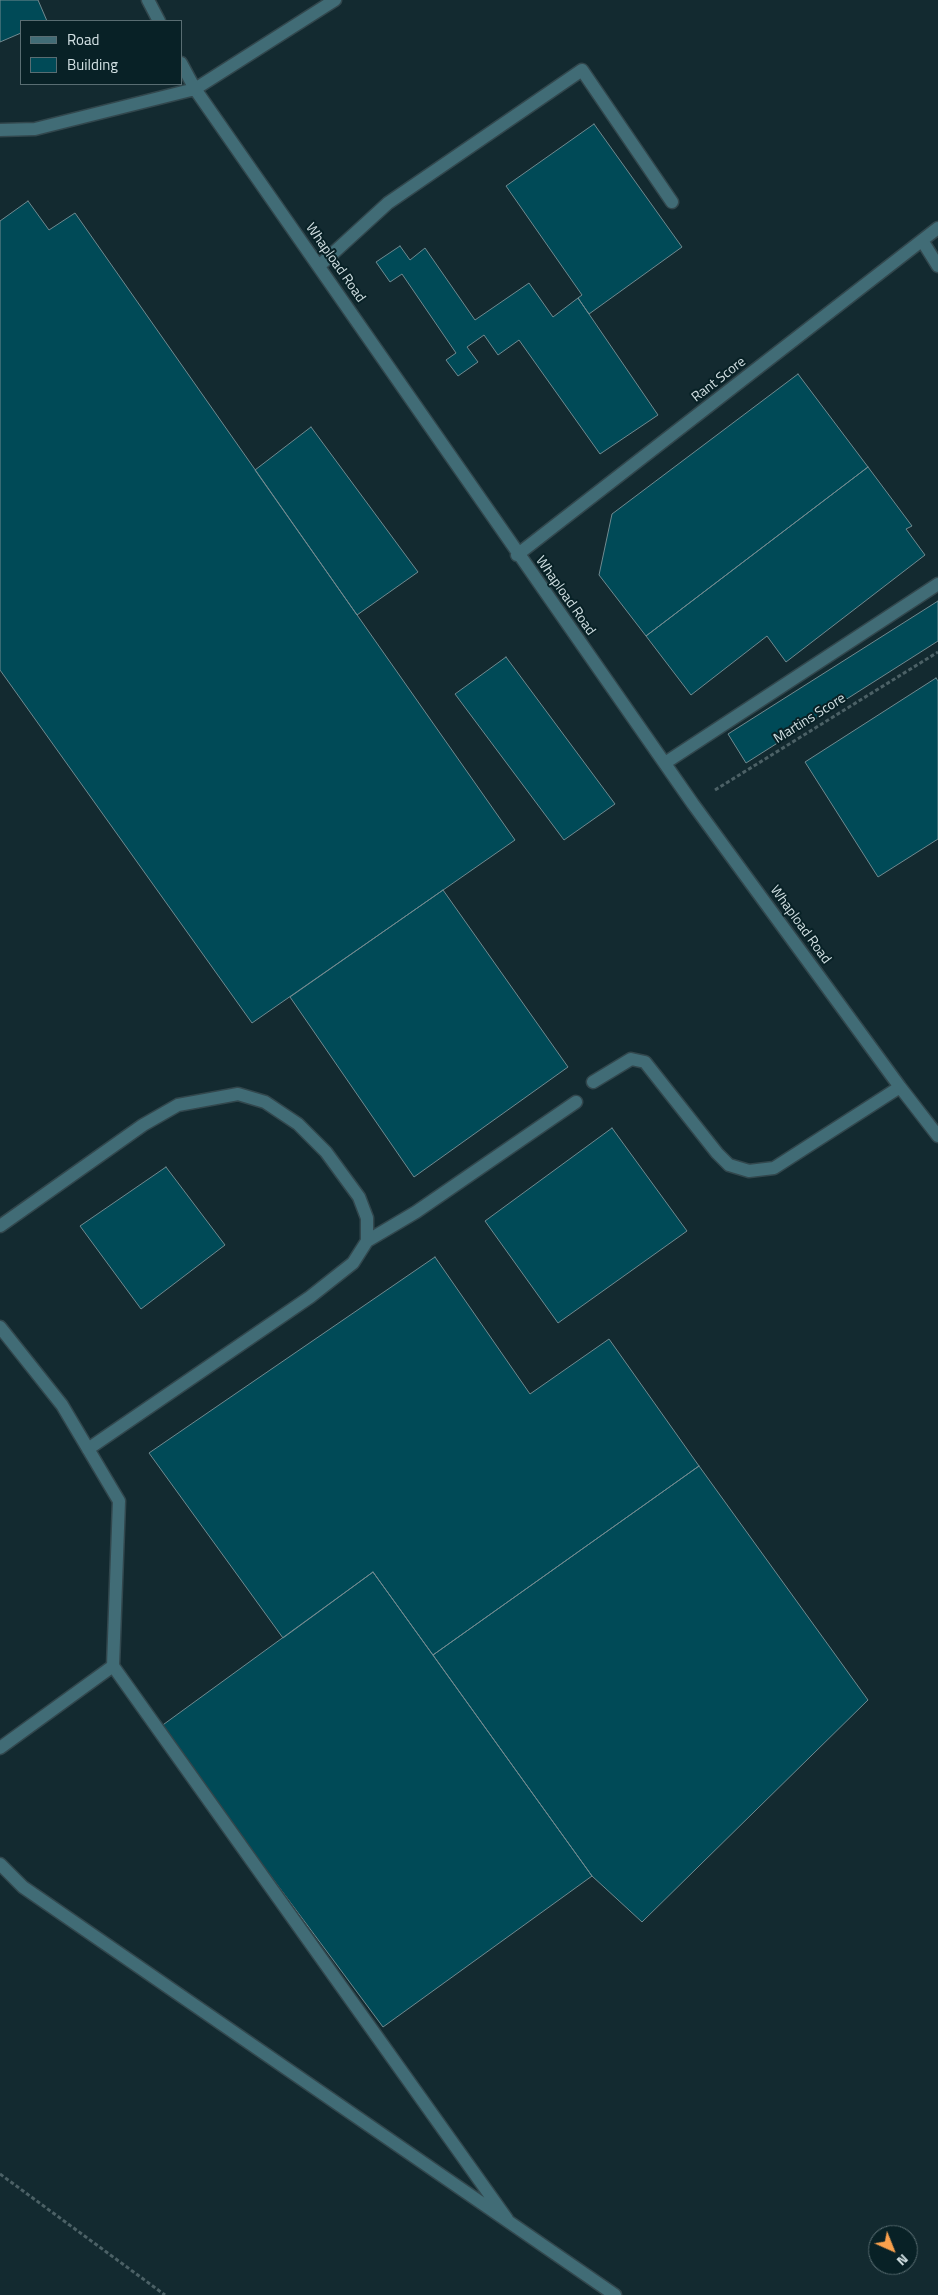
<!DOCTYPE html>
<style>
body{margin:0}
#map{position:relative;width:938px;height:2295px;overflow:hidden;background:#132a30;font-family:"Titillium Web",sans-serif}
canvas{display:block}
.legend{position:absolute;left:20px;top:20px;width:162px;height:65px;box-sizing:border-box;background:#082126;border:1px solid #596d72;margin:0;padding:6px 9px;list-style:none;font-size:15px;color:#d2e0e3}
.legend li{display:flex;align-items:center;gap:10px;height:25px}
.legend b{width:25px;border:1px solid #596d72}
.north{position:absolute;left:868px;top:2225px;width:50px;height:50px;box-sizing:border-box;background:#082126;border:1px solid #596d72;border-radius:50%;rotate:136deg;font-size:14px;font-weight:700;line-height:20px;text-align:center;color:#d2e0e3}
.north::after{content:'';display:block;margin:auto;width:18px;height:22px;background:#f9a04c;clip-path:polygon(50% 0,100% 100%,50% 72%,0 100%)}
</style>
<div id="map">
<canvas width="938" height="2295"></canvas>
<ul class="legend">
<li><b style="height:6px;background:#416c76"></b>Road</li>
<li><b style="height:14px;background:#004a57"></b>Building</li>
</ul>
<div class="north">N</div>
</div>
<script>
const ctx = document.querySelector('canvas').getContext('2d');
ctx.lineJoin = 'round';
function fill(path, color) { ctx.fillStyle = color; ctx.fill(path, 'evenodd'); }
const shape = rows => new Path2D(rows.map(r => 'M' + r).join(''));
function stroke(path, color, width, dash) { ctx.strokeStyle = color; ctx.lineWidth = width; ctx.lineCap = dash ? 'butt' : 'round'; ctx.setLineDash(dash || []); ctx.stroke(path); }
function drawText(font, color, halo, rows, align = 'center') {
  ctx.font = font + ' "Titillium Web",sans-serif'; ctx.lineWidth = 4; ctx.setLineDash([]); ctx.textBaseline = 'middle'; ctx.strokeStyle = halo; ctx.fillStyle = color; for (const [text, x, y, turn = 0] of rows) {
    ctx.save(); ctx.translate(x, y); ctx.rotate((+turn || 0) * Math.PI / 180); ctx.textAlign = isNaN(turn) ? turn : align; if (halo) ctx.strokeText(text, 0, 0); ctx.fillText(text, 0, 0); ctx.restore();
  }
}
const building = shape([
 [0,0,38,0,47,21,21,21,21,33,0,42,0,0],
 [594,124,682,247,589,314,578,298,582,295,506,186,594,124],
 [28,201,49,230,75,213,515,840,252,1023,0,670,0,221,28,201],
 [400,246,410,260,425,248,475,320,529,283,553,317,578,298,658,415,600,454,519,340,498,355,484,335,467,347,478,362,458,376,446,360,456,353,402,274,390,282,376,262,400,246],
 [798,374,868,467,646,636,599,575,612,514,798,374],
 [311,427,418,572,357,615,255,470,311,427],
 [868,467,912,526,906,529,925,555,786,662,767,636,691,695,646,636,868,467],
 [938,601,938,641,746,763,728,734,938,601],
 [506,657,615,804,564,840,455,694,506,657],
 [936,678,938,681,938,839,878,877,805,762,936,678],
 [443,890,568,1067,414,1177,290,997,443,890],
 [612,1128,687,1231,558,1323,485,1221,612,1128],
 [166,1167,225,1245,141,1309,80,1226,166,1167],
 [435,1257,530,1394,609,1339,699,1466,433,1655,373,1572,283,1638,149,1453,435,1257],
 [699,1466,868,1700,642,1922,592,1876,433,1655,699,1466],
 [373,1572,592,1876,383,2027,160,1727,373,1572]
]);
fill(building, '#004a57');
stroke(building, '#708a90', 1);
const minor = shape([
 [148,0,159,21],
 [181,63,195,89,693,804,900,1087,938,1136],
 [0,130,35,129,195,89,335,0],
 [923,242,938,266],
 [319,266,388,203,582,70,672,202],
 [517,555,938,228],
 [665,763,938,584],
 [593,1082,631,1059,645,1062,717,1153,729,1165,749,1171,774,1168,900,1087],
 [0,1226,143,1125,178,1105,238,1094,265,1102,298,1124,326,1152,359,1197,367,1218,367,1241,353,1263,310,1297,88,1449],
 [367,1241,416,1212,576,1102],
 [0,1327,62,1405,119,1501,113,1666,507,2219],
 [0,1748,113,1666],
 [0,1864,23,1887,615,2295]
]);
stroke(minor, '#32474d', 15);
stroke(shape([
 [715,790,938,652],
 [0,2174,165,2295]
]), '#4c6166', 3, [4, 2.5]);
stroke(minor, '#416c76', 12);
drawText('14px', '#d2e0e3', '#082126', [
 ["Whapload Road",335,263,55],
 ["Rant Score",719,380,-38],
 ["Whapload Road",565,596,55],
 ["Martins Score",810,719,-32],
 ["Whapload Road",800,925,54]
]);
</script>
